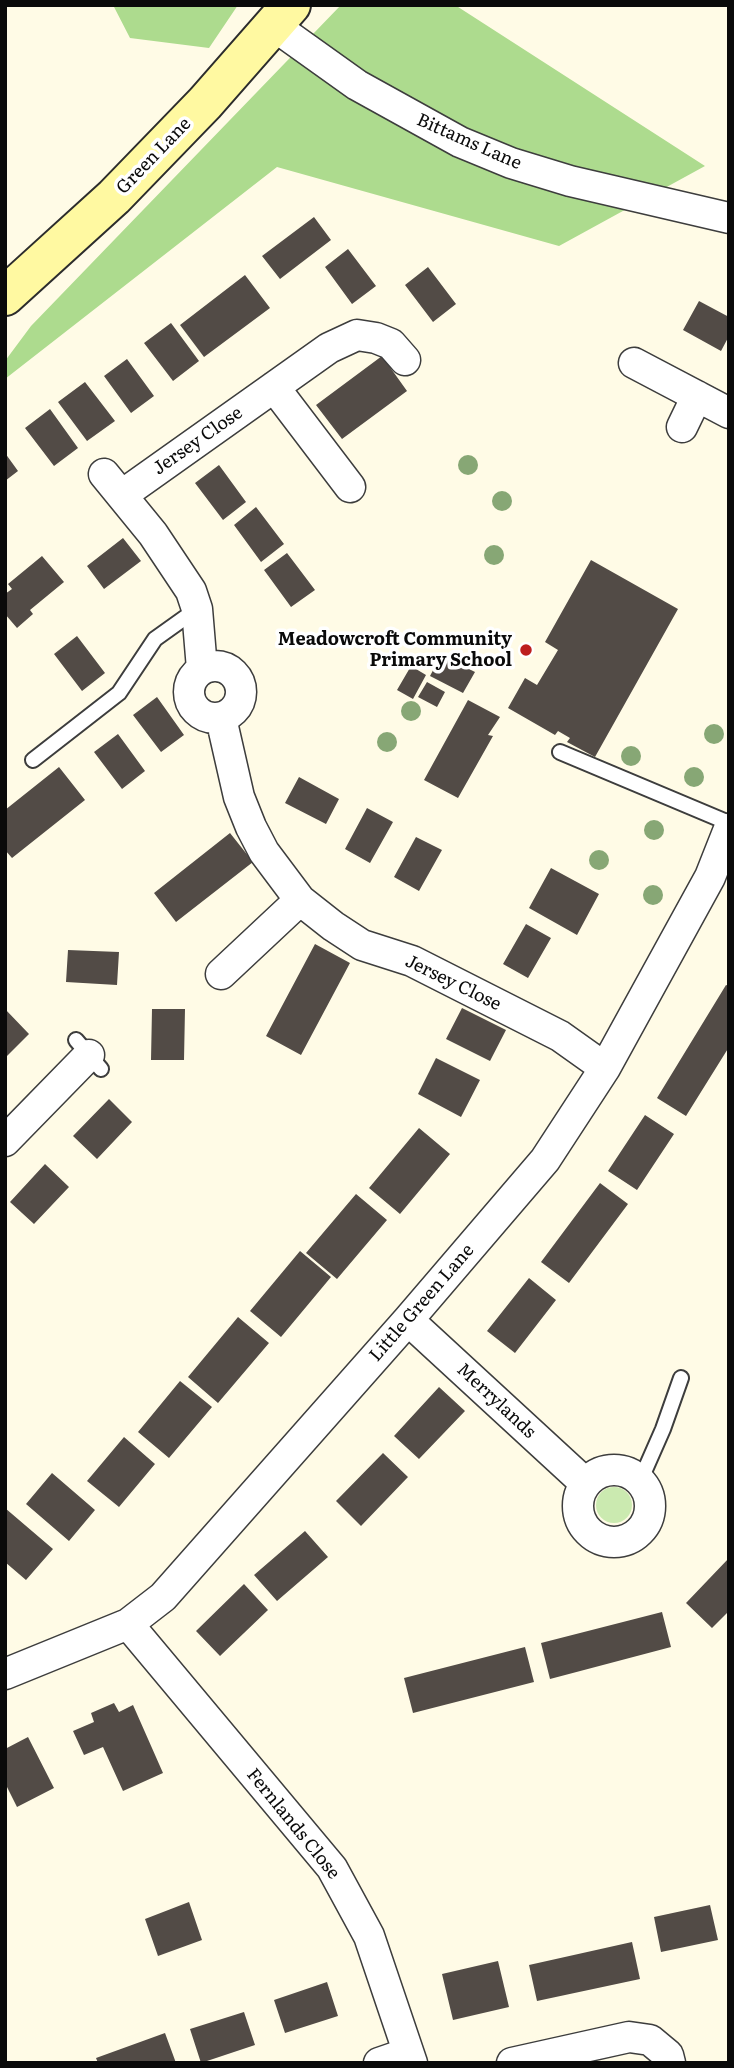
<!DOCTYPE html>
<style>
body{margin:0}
#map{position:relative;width:734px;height:2068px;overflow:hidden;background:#fffbe6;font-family:Literata,serif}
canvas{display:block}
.frame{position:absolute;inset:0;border:7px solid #0a0a0a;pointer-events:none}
</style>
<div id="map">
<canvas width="734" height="2068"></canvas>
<div class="frame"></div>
</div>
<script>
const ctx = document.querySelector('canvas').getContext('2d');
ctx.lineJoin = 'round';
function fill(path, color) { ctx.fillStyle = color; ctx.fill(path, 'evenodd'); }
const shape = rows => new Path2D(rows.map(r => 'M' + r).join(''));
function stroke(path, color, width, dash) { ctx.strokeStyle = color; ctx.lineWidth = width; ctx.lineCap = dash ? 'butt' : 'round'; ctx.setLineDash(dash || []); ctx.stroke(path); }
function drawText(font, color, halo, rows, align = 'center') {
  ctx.font = font + ' Literata,serif'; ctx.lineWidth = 7; ctx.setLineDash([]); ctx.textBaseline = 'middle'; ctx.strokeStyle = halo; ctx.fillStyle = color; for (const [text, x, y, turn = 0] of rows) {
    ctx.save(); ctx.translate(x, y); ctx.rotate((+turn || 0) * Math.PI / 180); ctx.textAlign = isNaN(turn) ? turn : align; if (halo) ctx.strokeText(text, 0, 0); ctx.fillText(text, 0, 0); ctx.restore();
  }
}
fill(shape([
 '596 1505a18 18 0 1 1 36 0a18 18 0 1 1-36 0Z'
]), '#cbeab0');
fill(shape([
 [113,5,238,5,209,48,130,38],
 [341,5,455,5,705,166,559,246,277,167,5,379,5,361,31,326]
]), '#addb8e');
fill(shape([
 [314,217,331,240,280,279,262,256],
 [348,249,376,286,352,304,325,267],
 [428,267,456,304,433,322,405,285],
 [245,275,270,308,204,357,180,325],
 [699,301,729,317,729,336,721,351,683,330],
 [171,323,199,361,173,381,144,343],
 [382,356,407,391,342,439,316,405],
 [127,359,154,396,131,413,104,376],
 [85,382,115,421,87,441,58,402],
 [50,409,78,448,54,466,25,428],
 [5,453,18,471,5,481],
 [219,465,246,502,223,520,195,483],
 [256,507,284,544,261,562,234,525],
 [123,538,141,561,104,589,87,566],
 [287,553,315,590,291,607,264,570],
 [42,556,64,582,30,610,33,614,17,628,5,614,5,594,12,589,8,584],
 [591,560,678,609,595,757,567,742,570,738,558,731,555,735,508,708,525,678,537,685,558,650,545,642],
 [77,636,105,673,82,691,54,654],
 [441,655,475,672,463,693,430,676],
 [411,666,426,675,413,699,397,690],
 [427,682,445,692,437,707,418,697],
 [157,697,184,735,161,752,133,715],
 [468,700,500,717,488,735,493,736,458,798,424,780],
 [118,734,145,771,122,789,94,752],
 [59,767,85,800,12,858,5,850,5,810],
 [299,777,339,799,326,824,285,803],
 [367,808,393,822,370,863,345,849],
 [230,833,253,862,176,922,154,893],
 [416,837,442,850,419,891,394,877],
 [551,868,599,894,577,935,529,908],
 [526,924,551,938,528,978,503,964],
 [315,944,350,963,301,1055,266,1036],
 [68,950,119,952,117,985,66,982],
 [726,985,729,986,729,1047,686,1116,657,1098],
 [462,1008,506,1030,490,1061,446,1039],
 [5,1009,29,1034,5,1058],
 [152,1009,185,1009,184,1060,151,1060],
 [436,1058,480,1080,461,1117,418,1094],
 [109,1099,132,1122,97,1159,73,1136],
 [645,1115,674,1134,637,1190,608,1171],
 [419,1128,450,1154,400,1214,369,1188],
 [45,1164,69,1187,34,1224,10,1202],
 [600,1183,628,1204,569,1283,541,1262],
 [356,1194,387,1220,337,1279,306,1253],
 [300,1251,331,1277,281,1337,250,1311],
 [529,1278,556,1300,515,1353,487,1331],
 [238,1317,269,1343,218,1403,188,1377],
 [180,1381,212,1407,169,1458,138,1432],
 [439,1387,465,1411,419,1459,394,1436],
 [124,1437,155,1464,119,1507,87,1481],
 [383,1453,408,1477,361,1526,336,1501],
 [52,1473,95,1510,69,1541,26,1504],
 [5,1508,53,1549,26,1580,5,1562],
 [305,1531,328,1557,277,1601,254,1575],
 [729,1558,729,1611,712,1628,686,1603],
 [244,1584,268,1610,220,1656,196,1631],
 [662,1612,671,1647,550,1679,541,1643],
 [525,1647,534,1682,413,1713,404,1678],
 [114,1703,119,1712,133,1705,163,1773,123,1791,103,1747,84,1755,73,1731,94,1722,91,1713],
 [28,1737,54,1788,17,1807,5,1783,5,1749],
 [189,1902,202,1940,158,1956,145,1919],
 [710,1905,718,1940,661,1952,654,1917],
 [632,1942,640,1979,537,2001,529,1965],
 [498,1961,509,2007,453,2020,442,1974],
 [327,1982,338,2016,285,2033,274,2000],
 [244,2012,255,2045,201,2063,190,2029],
 [165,2033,176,2063,98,2063,96,2058]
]), '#524b46');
const lane = shape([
 [560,752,729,823],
 [33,760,119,693,155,639,197,609],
 [76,1040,101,1069],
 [641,1479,663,1429,681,1378]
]);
const street = shape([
 [273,25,357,85,460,142,511,163,570,181,729,218],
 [634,363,729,413],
 [274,387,350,487],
 [682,427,697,396],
 [104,474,153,534,191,591,197,609,202,669],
 [122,495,329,348,357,335,376,338,391,344,405,360],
 '189 692a26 26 0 1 1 52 0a26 26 0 1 1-52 0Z',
 [221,718,239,797,251,827,264,852,300,900,333,926,362,945,412,961,560,1036,605,1068],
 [221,974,300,900],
 [5,1141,89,1055],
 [408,1320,585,1483],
 '578 1506a36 36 0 1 1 72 0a36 36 0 1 1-72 0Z',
 [128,1624,332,1868,369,1936,412,2063],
 [5,1674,128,1624,163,1597,408,1320,545,1160,605,1068,710,877,729,829],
 [379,2063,408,2053],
 [512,2063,629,2037,650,2040,668,2055,670,2063]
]);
const secondary = shape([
 [5,296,114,197,205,103,291,5]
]);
stroke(lane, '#3d3d3d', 18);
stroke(street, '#3d3d3d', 33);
stroke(secondary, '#2c2c2c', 42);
stroke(lane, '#fff', 14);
stroke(street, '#fff', 30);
stroke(secondary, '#fff9a1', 38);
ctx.fillStyle = '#87a775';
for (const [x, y] of [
 [468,465],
 [502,501],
 [494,555],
 [411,711],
 [714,734],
 [387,742],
 [631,756],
 [694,777],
 [654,830],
 [599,860],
 [653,895]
]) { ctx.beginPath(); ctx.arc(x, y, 10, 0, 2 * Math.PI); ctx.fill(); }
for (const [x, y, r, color] of [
 [526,650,7,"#bd1e1e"]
]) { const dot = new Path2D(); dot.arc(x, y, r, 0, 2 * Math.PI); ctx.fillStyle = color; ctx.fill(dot); stroke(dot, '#fff', 2.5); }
drawText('18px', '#0a0a0a', '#fff', [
 ["Bittams Lane",469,142,24],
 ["Green Lane",154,156,-46],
 ["Jersey Close",198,441,-35],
 ["Jersey Close",453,983,26],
 ["Little Green Lane",422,1303,-49],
 ["Merrylands",496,1401,43],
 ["Fernlands Close",293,1824,51]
]);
drawText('bold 18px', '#0a0a0a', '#fff', [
 ["Meadowcroft Community",512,640],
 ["Primary School",512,661]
], 'right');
</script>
